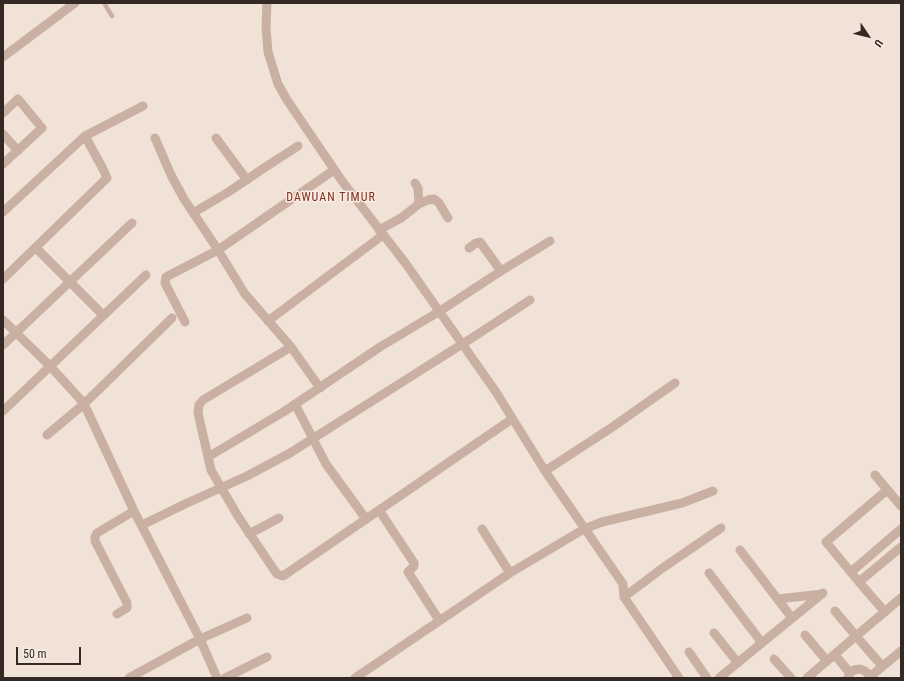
<!DOCTYPE html>
<style>
body{margin:0}
#map{position:relative;width:904px;height:681px;overflow:hidden;background:#f1e2d7;font-family:"Roboto Condensed",sans-serif}
canvas{display:block}
.frame{position:absolute;inset:0;border:4px solid #342825;pointer-events:none}
.north{position:absolute;left:848px;top:16px;width:40px;height:40px;-webkit-text-stroke:3px #f9ece3;paint-order:stroke;rotate:125deg;font-size:11px;font-weight:700;line-height:16px;text-align:center;color:#342825}
.north::after{content:'';display:block;margin:auto;width:14px;height:18px;background:#342825;clip-path:polygon(50% 0,100% 100%,50% 72%,0 100%)}
.scale{position:absolute;left:16px;top:647px;width:65px;height:18px;box-sizing:border-box;border:2px solid #342825;border-top:0;padding-left:5px;font-size:12px;line-height:14px;white-space:nowrap;color:#342825;-webkit-text-stroke:3px #f9ece3;paint-order:stroke}
</style>
<div id="map">
<canvas width="904" height="681"></canvas>
<div class="frame"></div>
<div class="north">U</div>
<div class="scale">50 m</div>
</div>
<script>
const ctx = document.querySelector('canvas').getContext('2d');
ctx.lineJoin = 'round';
const shape = rows => new Path2D(rows.map(r => 'M' + r).join(''));
function stroke(path, color, width, dash) { ctx.strokeStyle = color; ctx.lineWidth = width; ctx.lineCap = dash ? 'butt' : 'round'; ctx.setLineDash(dash || []); ctx.stroke(path); }
function drawText(font, color, halo, rows, align = 'center') {
  ctx.font = font + ' "Roboto Condensed",sans-serif'; ctx.lineWidth = 3; ctx.setLineDash([]); ctx.textBaseline = 'middle'; ctx.strokeStyle = halo; ctx.fillStyle = color; for (const [text, x, y, turn = 0] of rows) {
    ctx.save(); ctx.translate(x, y); ctx.rotate((+turn || 0) * Math.PI / 180); ctx.textAlign = isNaN(turn) ? turn : align; if (halo) ctx.strokeText(text, 0, 0); ctx.fillText(text, 0, 0); ctx.restore();
  }
}
stroke(shape([
 [104,3,112,16]
]), '#c9b0a3', 4.5);
stroke(shape([
 [267,3,266,27,268,52,278,84,287,100,342,181,406,264,496,392,545,471,623,584,624,597,679,678],
 [3,57,75,3],
 [3,113,18,99,42,128,3,164],
 [3,134,18,151],
 [155,138,171,175,184,199,218,250,245,294,291,347,320,388],
 [216,138,247,180],
 [415,183,418,188,419,204],
 [3,212,85,136,143,106],
 [193,213,230,191,264,168,298,146],
 [379,230,401,218,419,204,428,200,434,199,439,203,448,218],
 [36,248,103,315],
 [469,248,476,243,480,242,501,271],
 [3,279,107,178,103,169,85,136],
 [3,320,50,366,80,399,87,410,134,511,200,639,217,678],
 [268,321,383,235],
 [185,322,165,283,166,277,218,250,334,170],
 [3,345,132,223],
 [295,404,326,464,366,519],
 [3,411,146,275],
 [512,419,283,576,277,574,239,518,211,470,208,457,285,411,380,347,440,311,501,271,550,241],
 [47,435,84,404,172,318],
 [208,457,198,413,199,405,203,400,291,347],
 [545,471,611,428,675,383],
 [875,475,901,506],
 [887,490,826,542,859,582,901,547],
 [379,510,414,563,414,566,408,572,439,620],
 [142,525,185,504,247,476,290,453,475,336,530,300],
 [482,529,510,573],
 [249,534,279,518],
 [740,550,792,618],
 [851,572,901,529],
 [709,573,762,643],
 [859,582,885,612],
 [624,597,664,567,721,528],
 [778,599,822,594],
 [835,611,856,636,901,598],
 [117,614,127,608,127,603,95,541,95,537,97,533,134,511],
 [714,633,738,663],
 [805,635,827,661],
 [689,652,707,678],
 [835,655,850,673],
 [774,659,791,678],
 [871,676,901,651],
 [129,678,200,639,247,618],
 [225,678,267,657],
 [355,678,510,573,584,529,602,522,682,503,713,491],
 [719,678,823,593],
 [807,678,856,636,882,666],
 [848,678,850,673,854,670,860,669,865,671,872,678]
]), '#c9b0a3', 9);
ctx.letterSpacing = '1px';
drawText('12px', '#832b1d', '#f9ece3', [
 ["DAWUAN TIMUR",331,198]
]);
ctx.letterSpacing = '0px';
</script>
